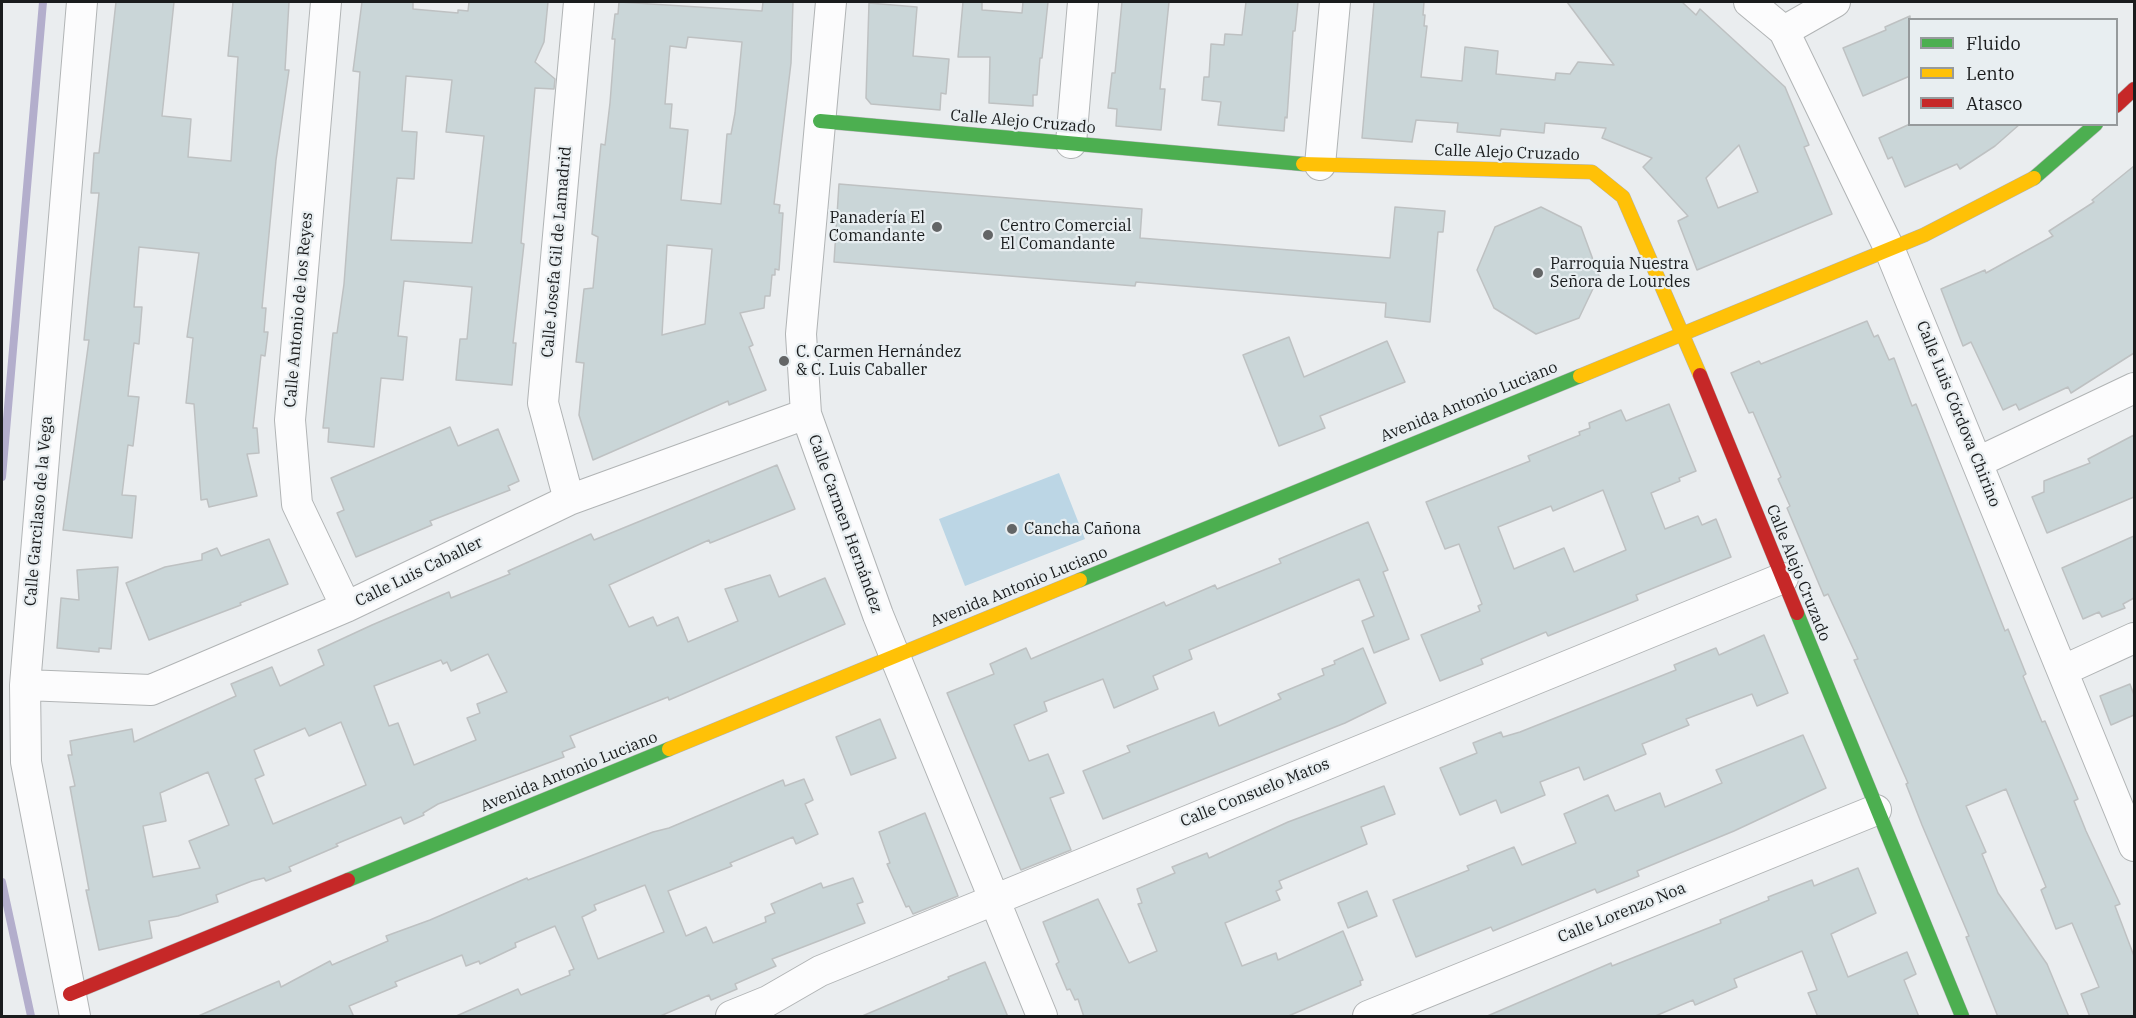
<!DOCTYPE html>
<meta charset="utf-8">
<style>
body{margin:0}
#map{position:relative;width:2136px;height:1018px;overflow:hidden;background:#eaedef;font-family:"IBM Plex Serif",serif}
canvas{display:block}
.frame{position:absolute;inset:0;border:3px solid #1a1c1d;pointer-events:none}
.legend{position:absolute;left:1908px;top:18px;width:210px;height:108px;box-sizing:border-box;background:#e8eef1;border:2px solid #969a9c;margin:0;padding:8px 10px;list-style:none;font-size:18px;color:#1a1c1d}
.legend li{display:flex;align-items:center;gap:12px;height:30px}
.legend b{width:30px;border:2px solid #969a9c}
</style>
<div id="map">
<canvas width="2136" height="1018"></canvas>
<div class="frame"></div>
<ul class="legend">
<li><b style="height:8px;background:#4caf50"></b>Fluido</li>
<li><b style="height:8px;background:#ffc107"></b>Lento</li>
<li><b style="height:8px;background:#c62828"></b>Atasco</li>
</ul>
</div>
<script>
const ctx = document.querySelector('canvas').getContext('2d');
ctx.lineJoin = 'round';
function fill(path, color) { ctx.fillStyle = color; ctx.fill(path, 'evenodd'); }
const shape = rows => new Path2D(rows.map(r => 'M' + r).join(''));
function stroke(path, color, width, dash) { ctx.strokeStyle = color; ctx.lineWidth = width; ctx.lineCap = dash ? 'butt' : 'round'; ctx.setLineDash(dash || []); ctx.stroke(path); }
function drawText(font, color, halo, rows, align = 'center') {
  ctx.font = font + ' "IBM Plex Serif",serif'; ctx.lineWidth = 4.5; ctx.setLineDash([]); ctx.textBaseline = 'middle'; ctx.strokeStyle = halo; ctx.fillStyle = color; for (const [text, x, y, turn = 0] of rows) {
    ctx.save(); ctx.translate(x, y); ctx.rotate((+turn || 0) * Math.PI / 180); ctx.textAlign = isNaN(turn) ? turn : align; if (halo) ctx.strokeText(text, 0, 0); ctx.fillText(text, 0, 0); ctx.restore();
  }
}
fill(shape([
 [1059,473,1085,539,965,586,939,519]
]), '#bcd6e5');
stroke(shape([
 [2,477,43,2],
 [2,882,31,1016]
]), '#b3aecc', 8);
const building = shape([
 [116,2,174,2,162,116,191,119,188,157,231,161,238,57,228,56,233,2,289,2,285,70,289,70,276,160,262,308,266,308,264,332,268,332,265,356,261,355,253,428,257,428,259,453,247,454,257,496,209,507,207,499,201,500,194,404,186,403,193,338,187,337,199,253,139,247,134,307,142,307,139,344,134,343,128,396,139,397,133,446,128,445,122,495,136,496,132,538,63,530,89,340,84,340,99,193,91,193,94,153,99,153,116,2],
 [362,2,413,2,413,9,458,13,458,10,468,11,469,2,548,2,544,42,535,62,555,79,554,89,535,88,521,243,524,244,513,343,516,343,512,385,456,380,460,339,467,339,472,287,404,281,398,336,407,337,403,380,381,378,374,447,328,442,329,428,323,428,333,333,337,333,344,284,360,72,353,71,362,2],
 [406,76,452,80,446,132,484,136,472,243,391,240,397,178,414,179,417,132,402,131,406,76],
 [619,2,762,11,763,2,793,2,791,63,774,204,780,205,779,213,783,213,779,270,775,269,775,275,772,275,770,296,765,296,764,308,740,313,753,345,749,347,766,390,729,405,728,401,593,460,579,415,584,363,576,362,584,289,593,288,598,237,592,234,601,144,605,145,610,103,615,39,612,39,615,14,618,14,619,2],
 [688,37,742,42,735,113,731,134,727,134,721,204,681,200,688,130,670,128,672,104,665,104,670,46,686,48,688,37],
 [667,245,712,249,705,324,662,335,667,245],
 [963,2,982,2,982,10,1022,13,1023,2,1048,2,1042,58,1040,58,1037,95,1033,95,1033,106,989,103,990,57,958,57,963,2],
 [1122,2,1169,2,1160,89,1165,89,1161,130,1116,126,1117,109,1108,108,1112,73,1115,73,1122,2],
 [1246,2,1298,2,1295,31,1293,31,1287,118,1285,117,1284,131,1218,125,1221,102,1202,100,1204,77,1209,77,1211,44,1224,45,1225,34,1242,35,1246,2],
 [1374,2,1424,2,1423,15,1425,15,1424,26,1427,26,1421,77,1462,81,1465,47,1498,51,1496,74,1555,80,1556,73,1570,74,1578,62,1614,65,1567,2,1682,2,1696,15,1700,9,1785,87,1809,145,1804,147,1832,214,1697,270,1678,221,1688,216,1643,167,1652,158,1602,138,1606,128,1545,123,1544,133,1501,129,1500,136,1457,132,1458,123,1416,120,1412,142,1362,138,1374,2],
 [1739,145,1758,192,1718,208,1706,178,1739,145],
 [869,3,917,7,913,56,949,59,946,94,941,93,940,110,871,104,866,98,869,3],
 [1910,16,1910,76,1863,96,1843,48,1886,30,1885,27,1910,16],
 [1910,124,2020,124,1995,146,1960,169,1957,164,1905,187,1892,157,1888,159,1879,138,1910,124],
 [2134,166,2134,353,2071,393,2068,387,2019,410,2016,404,2003,410,1971,342,1963,346,1941,289,1985,270,1986,273,2053,236,2049,231,2094,202,2092,200,2134,166],
 [839,184,1142,209,1140,238,1390,258,1395,207,1445,211,1443,232,1438,232,1430,322,1385,317,1386,303,1136,282,1135,286,834,262,839,184],
 [1541,207,1581,227,1599,276,1579,318,1536,334,1494,308,1477,270,1495,227,1541,207],
 [1867,321,1874,337,1878,335,1889,360,1894,358,1912,406,1916,404,2005,631,2008,629,2026,674,2023,676,2042,722,2045,721,2078,799,2074,801,2086,831,2120,904,2115,906,2134,956,2134,1017,2090,1017,2081,994,2099,987,2072,923,2056,929,2041,890,2046,887,2006,789,1966,806,1986,852,1982,854,1998,893,2047,964,2069,1017,1998,1017,1966,937,1969,936,1922,825,1906,784,1908,783,1854,660,1858,659,1828,594,1824,596,1787,508,1790,506,1778,479,1781,477,1753,412,1749,413,1731,373,1759,361,1761,364,1867,321],
 [1289,337,1304,377,1387,341,1405,382,1320,416,1325,428,1279,446,1243,355,1289,337],
 [1669,404,1696,471,1679,478,1680,481,1651,493,1665,529,1698,516,1702,525,1716,519,1731,557,1636,595,1638,600,1548,636,1546,632,1481,659,1483,664,1440,681,1421,635,1480,611,1478,606,1482,604,1459,544,1445,549,1426,502,1530,461,1528,456,1580,435,1579,432,1590,428,1589,423,1621,410,1626,421,1669,404],
 [1603,490,1626,550,1574,572,1564,548,1514,569,1498,527,1551,506,1553,511,1603,490],
 [450,427,458,446,498,429,519,481,508,486,510,490,430,521,432,525,356,557,337,513,344,510,331,478,450,427],
 [2134,435,2134,497,2047,533,2032,497,2044,492,2044,481,2090,463,2088,459,2134,435],
 [777,465,795,509,710,543,709,540,609,585,629,627,653,617,657,626,678,617,688,642,738,621,725,589,770,575,779,597,825,578,845,624,669,700,668,697,570,736,575,747,562,752,564,757,438,804,423,813,424,815,404,824,401,817,336,844,338,846,289,867,291,871,266,881,264,878,252,881,216,895,218,902,178,916,149,921,152,938,99,950,86,890,89,890,70,787,75,786,68,755,72,755,70,741,132,729,134,742,236,696,231,684,272,667,280,686,324,665,318,650,372,625,449,592,451,598,510,574,508,571,591,534,594,540,777,465],
 [488,654,507,692,477,704,480,713,467,718,476,740,414,765,398,723,389,726,374,686,441,660,443,664,447,662,451,671,488,654],
 [341,722,366,785,273,824,255,779,264,775,254,750,305,728,309,736,341,722],
 [208,772,229,825,189,841,200,868,153,877,143,826,166,821,160,793,208,772],
 [1368,522,1388,570,1383,572,1409,639,1374,653,1362,621,1374,616,1359,579,1189,650,1192,659,1153,676,1158,689,1114,708,1103,679,1044,702,1047,711,1014,725,1029,761,1048,754,1064,793,1050,798,1071,850,1021,870,947,693,994,674,990,664,1026,648,1031,659,1164,602,1166,606,1215,585,1217,589,1281,563,1279,559,1368,522],
 [2134,536,2134,598,2123,604,2125,608,2102,617,2099,612,2083,619,2062,568,2134,536],
 [269,539,288,584,240,603,241,605,149,640,126,583,165,567,202,560,202,554,217,548,221,556,269,539],
 [118,567,111,649,99,648,99,652,57,648,61,598,79,600,77,570,118,567],
 [1764,635,1788,693,1757,706,1752,694,1686,719,1689,725,1642,744,1646,754,1584,780,1579,767,1540,782,1545,795,1501,813,1496,800,1460,815,1440,768,1477,753,1473,743,1501,732,1503,737,1520,732,1676,670,1674,665,1716,648,1719,655,1764,635],
 [1363,648,1386,703,1345,723,1103,819,1083,771,1130,752,1127,746,1214,712,1219,726,1281,699,1278,694,1324,675,1322,669,1335,664,1334,661,1363,648],
 [2130,684,2134,695,2134,715,2111,725,2100,696,2130,684],
 [880,719,896,758,851,775,836,737,880,719],
 [1803,735,1826,788,1734,831,1637,871,1639,876,1597,893,1595,889,1493,931,1491,927,1416,957,1393,900,1469,870,1467,866,1514,847,1522,865,1576,843,1564,814,1608,795,1615,811,1660,793,1665,807,1722,783,1716,770,1803,735],
 [804,779,813,800,805,804,818,834,796,844,793,837,730,863,732,866,668,891,686,936,706,927,713,943,766,922,765,917,775,913,771,904,821,883,823,888,853,878,863,902,857,904,865,923,772,959,776,966,735,984,737,989,711,1000,709,995,658,1017,454,1017,518,989,521,995,570,975,569,971,574,969,555,926,515,943,516,947,480,964,479,961,466,966,462,955,395,982,397,986,349,1006,354,1017,196,1017,279,981,281,987,330,961,332,965,388,941,386,936,430,920,527,878,528,880,653,832,669,828,783,780,785,786,804,779],
 [645,885,664,932,598,959,582,917,596,910,594,905,645,885],
 [1384,786,1395,814,1361,827,1367,844,1279,881,1282,888,1276,891,1280,900,1225,923,1242,966,1276,953,1278,960,1343,931,1363,980,1360,981,1361,985,1286,1017,1084,1017,1078,999,1075,1000,1070,989,1067,990,1056,964,1059,962,1043,922,1098,899,1129,963,1157,951,1138,904,1142,903,1137,889,1175,873,1172,867,1207,853,1209,858,1288,822,1384,786],
 [925,813,958,896,913,914,909,906,906,907,887,864,890,863,879,832,925,813],
 [1858,868,1876,913,1831,934,1848,977,1907,952,1916,974,1904,980,1919,1017,1818,1017,1808,993,1817,990,1802,951,1734,979,1737,987,1695,1005,1693,1000,1653,1017,1485,1017,1611,963,1612,966,1721,923,1720,920,1769,900,1768,897,1812,880,1814,886,1858,868],
 [1367,891,1377,916,1348,928,1338,903,1367,891],
 [985,962,1008,1017,860,1017,949,979,948,977,985,962]
]);
fill(building, '#cad6d8');
stroke(building, '#bec1c2', 1.5);
const street = shape([
 [326,2,290,420,297,504,346,607],
 [831,2,801,334,806,414,878,615,1042,1016],
 [1749,2,1784,31,1889,248,2134,846],
 [1784,31,1835,2],
 [1071,143,1083,2],
 [1320,165,1335,2],
 [1978,462,2134,388],
 [569,500,543,403,579,2],
 [2064,670,2134,638],
 [25,685,151,690,346,607,569,500,806,414],
 [75,1016,26,762,25,685,82,2],
 [731,1016,768,1001,820,971,1783,578],
 [1368,1016,1876,810]
]);
const fast = shape([
 [820,121,1303,164],
 [2034,178,2096,124],
 [1080,580,1580,376],
 [1797,613,1962,1016],
 [348,880,669,749]
]);
const slow = shape([
 [1303,164,1592,172,1623,197,1700,375],
 [1580,376,1924,235,2034,178],
 [669,749,1080,580]
]);
const jam = shape([
 [2116,106,2134,89],
 [1700,375,1797,613],
 [70,994,348,880]
]);
stroke(street, '#b1b4b5', 32);
stroke(fast, '#b1b4b5', 15);
stroke(slow, '#b1b4b5', 15);
stroke(jam, '#b1b4b5', 15);
stroke(street, '#fcfcfd', 30);
stroke(fast, '#4caf50', 14);
stroke(slow, '#ffc107', 14);
stroke(jam, '#c62828', 14);
for (const [x, y, r, color] of [
 [937,227,6,"#636566"],
 [988,235,6,"#636566"],
 [1538,273,6,"#636566"],
 [784,361,6,"#636566"],
 [1012,529,6,"#636566"]
]) { const dot = new Path2D(); dot.arc(x, y, r, 0, 2 * Math.PI); ctx.fillStyle = color; ctx.fill(dot); stroke(dot, '#e8eef1', 2); }
drawText('16px', '#1a1c1d', '#e8eef1', [
 ["Calle Alejo Cruzado",1023,122,5],
 ["Calle Alejo Cruzado",1507,153,2],
 ["Calle Josefa Gil de Lamadrid",557,252,-85],
 ["Calle Antonio de los Reyes",299,310,-85],
 ["Avenida Antonio Luciano",1469,402,-22],
 ["Calle Luis Córdova Chirino",1958,414,68],
 ["Calle Garcilaso de la Vega",39,511,-85],
 ["Calle Carmen Hernández",845,524,70],
 ["Calle Luis Caballer",419,572,-26],
 ["Calle Alejo Cruzado",1798,573,68],
 ["Avenida Antonio Luciano",1019,587,-22],
 ["Avenida Antonio Luciano",569,772,-22],
 ["Calle Consuelo Matos",1255,793,-22],
 ["Calle Lorenzo Noa",1622,913,-22]
]);
drawText('16px', '#1a1c1d', '#e8eef1', [
 ["Panadería El",925,218,"right"],
 ["Comandante",925,236,"right"],
 ["Centro Comercial",1000,226],
 ["El Comandante",1000,244],
 ["Parroquia Nuestra",1550,264],
 ["Señora de Lourdes",1550,282],
 ["C. Carmen Hernández",796,352],
 ["& C. Luis Caballer",796,370],
 ["Cancha Cañona",1024,529]
], 'left');
</script>
